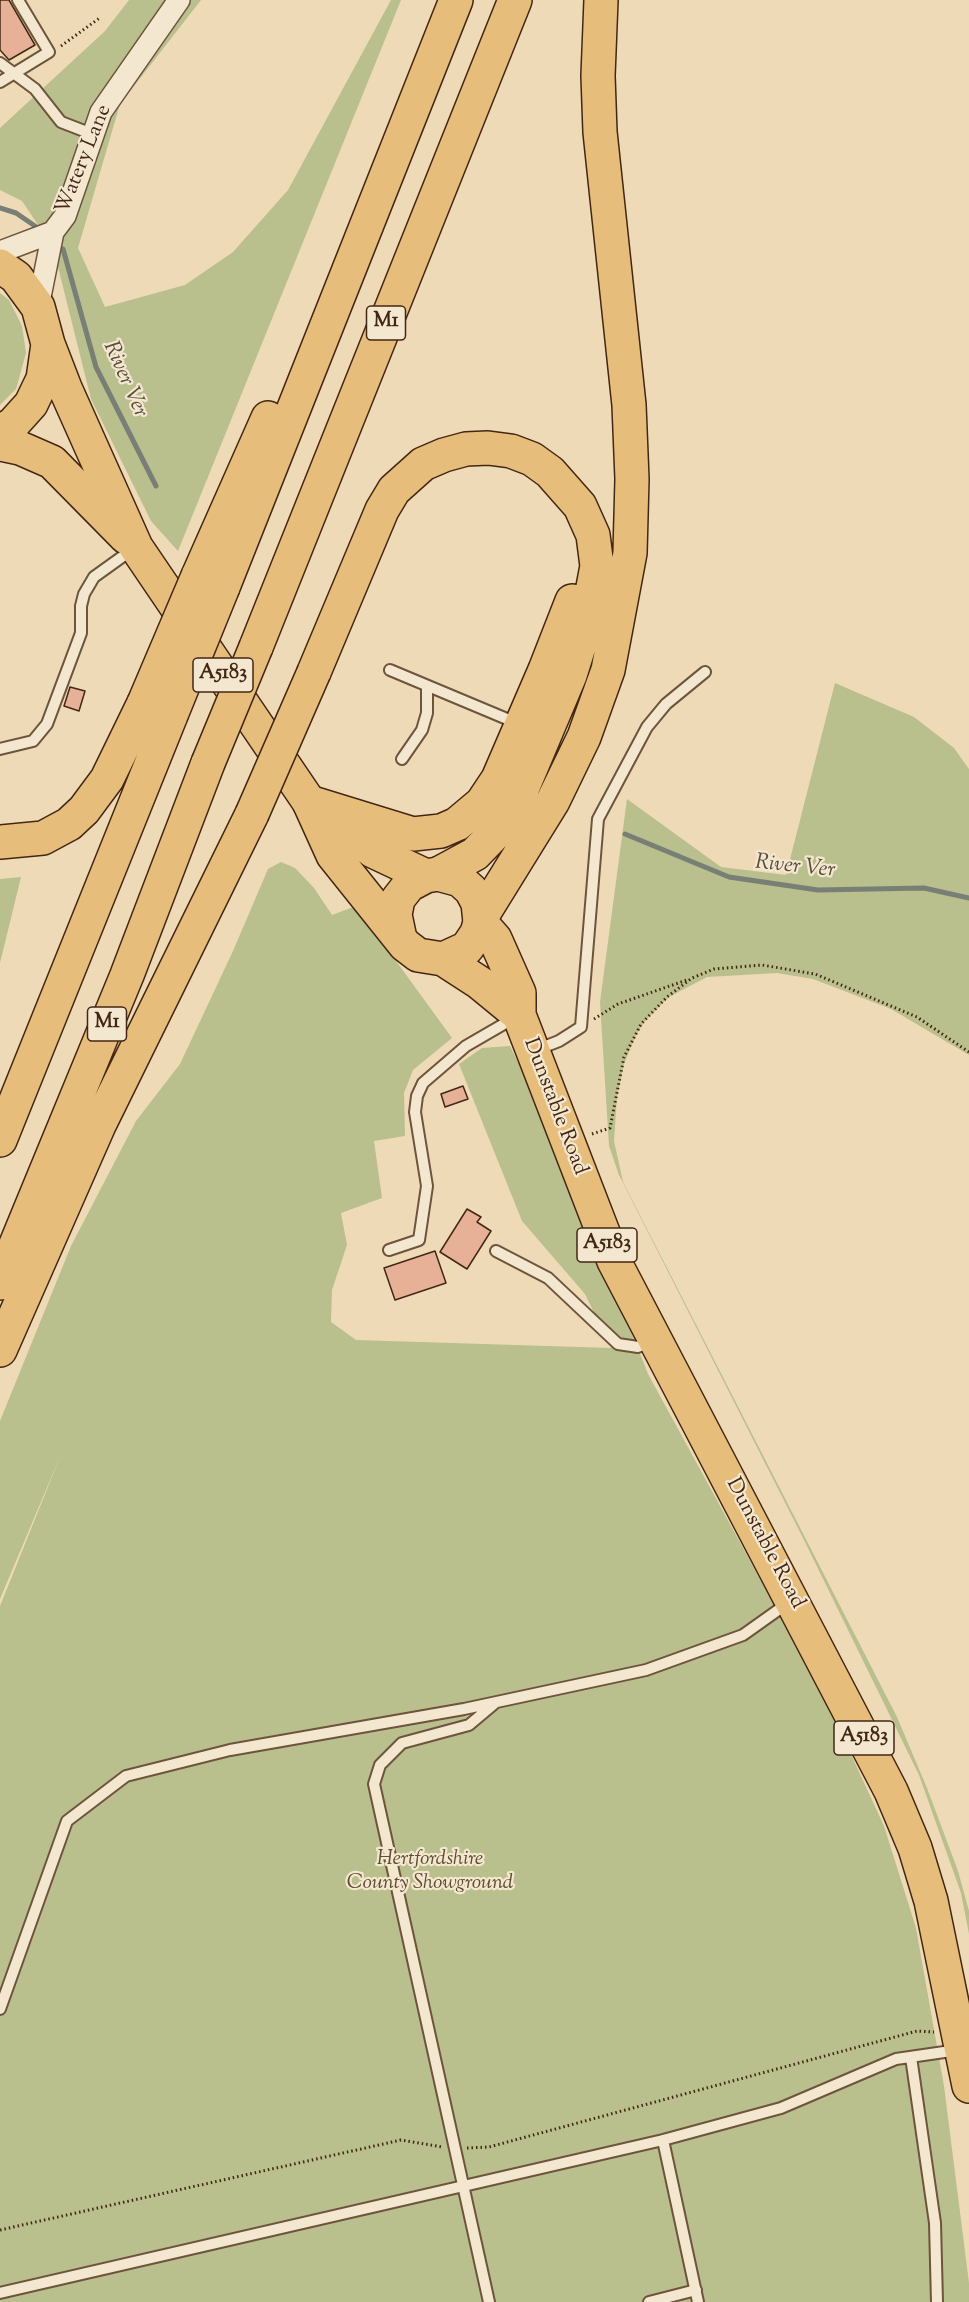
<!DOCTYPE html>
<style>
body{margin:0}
canvas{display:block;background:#eedab6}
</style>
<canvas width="969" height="2302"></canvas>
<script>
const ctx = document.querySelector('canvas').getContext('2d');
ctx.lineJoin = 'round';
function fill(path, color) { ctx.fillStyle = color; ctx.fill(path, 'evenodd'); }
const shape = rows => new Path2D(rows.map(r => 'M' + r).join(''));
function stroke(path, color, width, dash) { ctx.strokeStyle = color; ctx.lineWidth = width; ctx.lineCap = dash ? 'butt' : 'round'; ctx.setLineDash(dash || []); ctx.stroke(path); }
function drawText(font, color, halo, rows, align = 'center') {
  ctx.font = font + ' "Sorts Mill Goudy",serif'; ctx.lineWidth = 4.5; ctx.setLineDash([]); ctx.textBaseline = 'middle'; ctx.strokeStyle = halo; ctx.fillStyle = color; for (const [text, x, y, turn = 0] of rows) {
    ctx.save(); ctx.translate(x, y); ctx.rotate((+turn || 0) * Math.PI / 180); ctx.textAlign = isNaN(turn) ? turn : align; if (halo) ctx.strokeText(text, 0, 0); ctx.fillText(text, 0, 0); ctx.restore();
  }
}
fill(shape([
 [129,0,201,0,120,104,78,248,105,307,185,285,233,252,288,190,391,0,401,0,178,551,151,521,91,399,53,247,22,201,0,190,0,128,105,31],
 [0,293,9,300,22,326,26,353,16,389,0,405],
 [835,683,914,717,954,748,969,769,969,1055,891,1009,813,979,777,973,707,977,669,997,645,1021,636,1035,624,1064,617,1097,614,1141,623,1182,897,1717,927,1788,958,1871,969,1911,969,1934,961,1893,919,1775,804,1540,619,1175,609,1146,600,1002,627,799,721,867,786,875],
 [281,862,295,868,314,888,332,915,356,906,452,1038,413,1070,404,1093,405,1136,374,1141,382,1198,341,1213,347,1245,332,1290,331,1322,356,1340,611,1348,585,1294,522,1221,459,1064,482,1048,510,1046,557,1142,648,1374,825,1698,884,1826,916,1928,944,2086,969,2283,969,2302,0,2302,0,1606,62,1452,0,1599,0,1421,71,1246,136,1121,180,1064,233,951,268,869],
 [21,877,0,963,0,879]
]), '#b9bf8d');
stroke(shape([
 [0,208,16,213,35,226],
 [63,249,96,367,156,486],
 [625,834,729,877,818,890,924,888,969,898]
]), '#787f75', 5);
const building = shape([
 [0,0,9,0,35,45,9,60,0,50,0,0],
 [70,687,85,691,79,711,64,706,70,687],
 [463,1086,468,1099,445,1107,441,1094,463,1086],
 [467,1209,481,1217,477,1222,491,1231,467,1269,440,1252,467,1209],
 [435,1251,446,1283,395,1300,384,1268,435,1251]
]);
fill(building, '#e7b197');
stroke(building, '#432714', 1.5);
const lane = shape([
 [0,63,35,89,61,122,92,134],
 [0,82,49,52,18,0],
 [390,670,519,724],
 [0,749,33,741,47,724,81,633,81,606,84,594,94,577,133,549],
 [402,759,422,730,427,713,427,686],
 [536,1050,559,1041,581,1027,598,819,647,727,666,704,705,672],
 [389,1250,419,1240,427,1186,415,1112,417,1096,423,1083,466,1046,516,1017],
 [496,1251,548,1278,618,1344,638,1347,653,1340],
 [0,2009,67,1821,126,1776,230,1750,464,1709,646,1670,743,1635,788,1603],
 [911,2057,935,2223,937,2302],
 [663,2140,698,2302],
 [0,2293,663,2140,781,2108,896,2059,958,2050],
 [489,2302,374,1784,380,1765,402,1743,469,1725,494,1704],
 [649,2302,696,2290]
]);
const street = shape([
 [0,252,53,232],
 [38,307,53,232,65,216,101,112,179,0]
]);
const primary = shape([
 [0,266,16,277,38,307,48,344,65,388,136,547,309,802,333,855,405,945,418,955,443,959,467,948,477,933,480,922,478,903,471,890,460,880,438,874,426,876,409,885,398,899,395,915,399,934],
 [0,432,13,424,31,404,43,379,48,344],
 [0,444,20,448,52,462,126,537],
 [315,807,373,851,426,876],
 [480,922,495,939,519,993,519,1015,614,1261,891,1791,915,1848,931,1901,969,2086],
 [443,959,480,983,519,1015]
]);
const highway = shape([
 [198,576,268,418],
 [223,587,456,0],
 [256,647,515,0],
 [314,672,382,510,394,490,423,464,444,455,466,449,488,448,511,451,532,459,550,472,580,506,593,535,597,566,586,624,570,675,522,789,503,825,475,854,438,874],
 [309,802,413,834,441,831,457,824,482,803,498,779,545,670,572,601],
 [0,842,43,838,69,824,84,810,107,779,144,703],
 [480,919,553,801,584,737,608,670,630,553,632,479,629,405,600,132,598,76,601,0],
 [0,1140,171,715],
 [0,1283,127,975,208,763],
 [0,1350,99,1125,252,814]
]);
stroke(lane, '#6e543c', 14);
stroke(street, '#6e543c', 24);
stroke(primary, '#432714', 36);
stroke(highway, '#432714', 36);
stroke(shape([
 [61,46,101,17],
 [594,1019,618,1004,687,980],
 [592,1134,610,1128,624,1057,641,1024,667,997,692,978,714,969,762,965,815,974,917,1017,969,1052],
 [467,2148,489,2147,917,2031,934,2032],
 [0,2230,401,2140,442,2147]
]), '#432714', 3, [1.5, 3]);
stroke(lane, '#f4e7d0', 10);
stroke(street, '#f4e7d0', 21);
stroke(primary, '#e7bd7b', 33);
stroke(highway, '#e7bd7b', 33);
const highwayBridge = shape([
 [144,703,198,576],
 [171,715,223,587],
 [208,763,256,647],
 [252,814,314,672]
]);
stroke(highwayBridge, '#432714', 36, []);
stroke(highwayBridge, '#e7bd7b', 33);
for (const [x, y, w] of [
 [386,323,39],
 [223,675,60],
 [107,1024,39],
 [607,1245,60],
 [864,1738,60]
]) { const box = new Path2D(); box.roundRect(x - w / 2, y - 17, w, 34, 4.5); ctx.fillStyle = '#f4e7d0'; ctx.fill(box); stroke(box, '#432714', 1.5); }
drawText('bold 20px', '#432714', null, [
 ["M1",386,323],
 ["A5183",223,675],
 ["M1",107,1024],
 ["A5183",607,1245],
 ["A5183",864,1738]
]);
drawText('21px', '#432714', '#f4e7d0', [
 ["Watery Lane",85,160,-68],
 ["Dunstable Road",554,1107,69],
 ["Dunstable Road",764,1544,62]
]);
drawText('italic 21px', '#604d32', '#f4e7d0', [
 ["Hertfordshire",430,1860],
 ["County Showground",430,1884]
]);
drawText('italic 22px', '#594c3c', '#f4e7d0', [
 ["River Ver",124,380,66],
 ["River Ver",795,868,6]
]);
</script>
